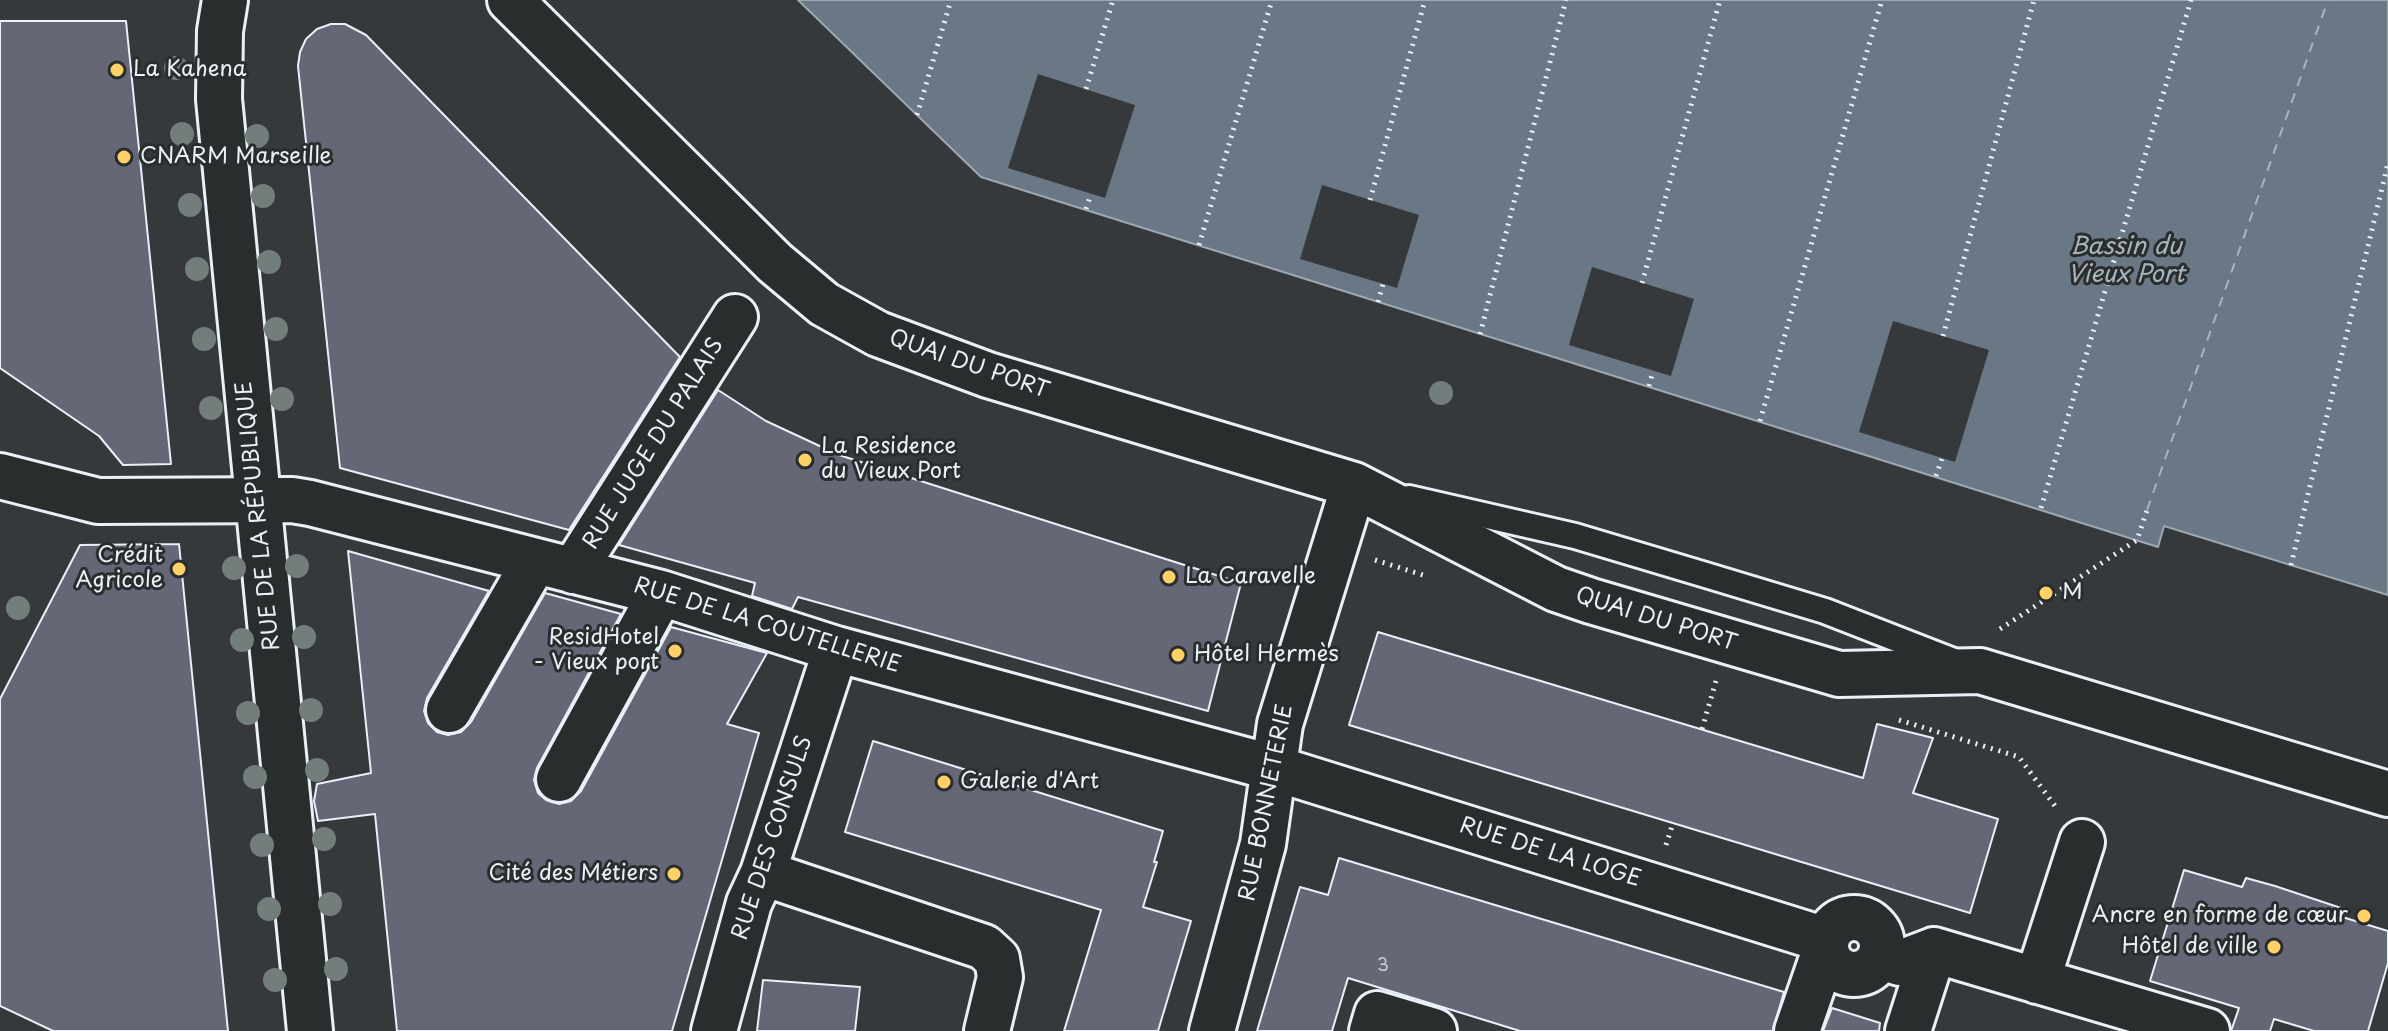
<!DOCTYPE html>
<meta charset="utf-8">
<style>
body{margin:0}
canvas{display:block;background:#36393c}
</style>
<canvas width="2388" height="1031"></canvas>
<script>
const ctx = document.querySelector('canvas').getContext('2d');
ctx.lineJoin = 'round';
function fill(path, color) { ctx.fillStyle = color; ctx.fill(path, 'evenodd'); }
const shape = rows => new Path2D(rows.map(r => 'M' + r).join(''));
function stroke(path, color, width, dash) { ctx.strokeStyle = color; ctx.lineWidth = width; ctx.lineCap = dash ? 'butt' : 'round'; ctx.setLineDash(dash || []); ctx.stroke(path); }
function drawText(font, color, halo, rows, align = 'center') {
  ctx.font = font + ' "Playpen Sans",sans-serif'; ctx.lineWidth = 6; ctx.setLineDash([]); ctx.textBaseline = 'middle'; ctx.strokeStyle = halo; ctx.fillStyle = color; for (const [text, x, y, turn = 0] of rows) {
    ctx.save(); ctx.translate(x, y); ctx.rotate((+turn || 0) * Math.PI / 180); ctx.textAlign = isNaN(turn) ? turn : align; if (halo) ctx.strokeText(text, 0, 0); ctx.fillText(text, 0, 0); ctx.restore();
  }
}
const water = shape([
 [798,0,2388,0,2388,595,2164,526,2158,547,981,177,798,0]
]);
fill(water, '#697884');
stroke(water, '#9ca8b2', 2);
fill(shape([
 [1038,74,1135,105,1105,198,1008,168],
 [1322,185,1419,215,1397,288,1300,259],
 [1592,267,1694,299,1671,376,1569,345],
 [1893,321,1989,350,1955,462,1859,432]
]), '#36393c');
stroke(shape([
 [2147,510,2328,0]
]), '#a8b4be', 2, [10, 8]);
const building = shape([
 [0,21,126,21,171,464,123,465,99,436,0,368,0,21],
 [331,24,345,24,366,35,680,357,569,530,340,468,298,66,300,52,306,39,317,29,331,24],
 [718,390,766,421,839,455,1241,583,1208,711,798,597,792,609,752,596,755,583,619,545,718,390],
 [179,544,228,1031,53,1031,0,1006,0,699,80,545,179,544],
 [348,551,489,591,427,698,424,711,428,723,437,732,448,735,461,732,471,722,545,593,621,614,537,768,534,780,538,793,546,800,559,804,571,801,581,791,671,627,767,653,727,724,759,733,672,1031,397,1031,375,814,318,821,314,801,317,784,371,773,348,551],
 [1378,632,1863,778,1877,724,1933,738,1913,793,1998,819,1970,913,1349,725,1378,632],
 [873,741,1163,831,1154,862,1157,862,1143,907,1191,921,1158,1031,1064,1031,1101,910,845,832,873,741],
 [1339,858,1784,992,1773,1031,1520,1031,1348,978,1332,1031,1257,1031,1300,887,1328,895,1339,858],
 [2184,870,2242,887,2246,878,2275,886,2341,908,2339,916,2388,931,2388,963,2368,1031,2314,1031,2274,1019,2270,1031,2231,1031,2239,1008,2150,981,2184,870],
 [763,980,860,987,855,1031,757,1031,763,980],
 [1832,1008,1880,1023,1879,1031,1823,1031,1832,1008]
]);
fill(building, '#656776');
stroke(building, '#e8f1f8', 2);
const lane = shape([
 [1409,498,1575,536,1709,576,1825,611,1956,662]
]);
const street = shape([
 [510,0,775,263,824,304,878,334,988,375,1354,485,1556,589,1591,601,1839,674,1980,671,2388,794],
 [0,476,98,501,292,500,310,503,661,593,836,649,1274,768,1826,940],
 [573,571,735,317],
 [449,710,535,561],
 [559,779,661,593],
 [763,873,984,947,997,959,1000,977,987,1031],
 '1826 946a28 28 0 1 1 56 0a28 28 0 1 1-56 0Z',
 [1881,957,1900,963,1934,950,2207,1031],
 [2037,981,2082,842],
 [714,1031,749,903,763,873,836,649],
 [1212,1031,1263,844,1280,724,1354,485],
 [1372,1031,1377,1014,1434,1031],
 [1797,1031,1826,947],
 [1908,1031,1934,950]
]);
const secondary = shape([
 [225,0,220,31,219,99,310,1031]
]);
stroke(lane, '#e8f1f8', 30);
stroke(street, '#e8f1f8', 50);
stroke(secondary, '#e8f1f8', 50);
stroke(shape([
 [1086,89,1113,0],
 [917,115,951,0],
 [1370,200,1425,0],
 [1086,209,1091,194],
 [1199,245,1272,0],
 [1642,283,1720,0],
 [1378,302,1383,284],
 [1480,334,1566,0],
 [1943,336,2034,0],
 [1649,386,1653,371],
 [1760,421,1882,0],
 [1936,476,1942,458],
 [2041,508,2191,0],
 [1375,560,1423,575],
 [2291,565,2388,163],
 [2000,629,2137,540,2147,510],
 [1899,720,2019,757,2055,806],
 [1702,729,1716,681],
 [1666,845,1673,823]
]), '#e8f1f8', 5, [2, 6]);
stroke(lane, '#2a2d2e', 24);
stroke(street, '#2a2d2e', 44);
stroke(secondary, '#2a2d2e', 44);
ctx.fillStyle = '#737d7c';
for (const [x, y] of [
 [176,68],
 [182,134],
 [257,136],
 [263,196],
 [190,205],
 [269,262],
 [197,269],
 [276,329],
 [204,339],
 [1441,393],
 [282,399],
 [211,408],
 [297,566],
 [234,568],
 [18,608],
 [304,637],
 [242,640],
 [311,710],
 [248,713],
 [317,770],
 [255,777],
 [324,839],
 [262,845],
 [330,904],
 [269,909],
 [336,969],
 [275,980]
]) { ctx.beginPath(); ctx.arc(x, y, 12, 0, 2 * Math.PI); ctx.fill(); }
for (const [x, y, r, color] of [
 [117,70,8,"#ffd166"],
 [124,157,8,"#ffd166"],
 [805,460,8,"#ffd166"],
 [179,569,8,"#ffd166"],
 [1169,577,8,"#ffd166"],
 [2046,593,8,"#ffd166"],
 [675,651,8,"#ffd166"],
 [1178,655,8,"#ffd166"],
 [944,782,8,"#ffd166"],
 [674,874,8,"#ffd166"],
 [2364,916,8,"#ffd166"],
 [2274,947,8,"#ffd166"]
]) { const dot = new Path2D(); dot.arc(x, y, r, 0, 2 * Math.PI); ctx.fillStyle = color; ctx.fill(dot); stroke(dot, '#2a2d2e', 3); }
drawText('18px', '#c7ced8', null, [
 ["3",1383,966]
]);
drawText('22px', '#e8f1f8', '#2a2d2e', [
 ["La Kahena",133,70],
 ["CNARM Marseille",140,157],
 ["La Residence",821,447],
 ["du Vieux Port",821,472],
 ["Crédit",163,556,"right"],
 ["Agricole",163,581,"right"],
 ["La Caravelle",1185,577],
 ["M",2062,593],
 ["ResidHotel",659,638,"right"],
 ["- Vieux port",659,663,"right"],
 ["Hôtel Hermès",1194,655],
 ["Galerie d'Art",960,782],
 ["Cité des Métiers",658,874,"right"],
 ["Ancre en forme de cœur",2348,916,"right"],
 ["Hôtel de ville",2258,947,"right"]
], 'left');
drawText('22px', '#e8f1f8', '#2a2d2e', [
 ["QUAI DU PORT",969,365,19],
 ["RUE JUGE DU PALAIS",654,444,-58],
 ["RUE DE LA RÉPUBLIQUE",259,516,-96],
 ["QUAI DU PORT",1656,620,17],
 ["RUE DE LA COUTELLERIE",767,626,17],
 ["RUE BONNETERIE",1267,803,-79],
 ["RUE DES CONSULS",773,838,-72],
 ["RUE DE LA LOGE",1550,853,17]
]);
drawText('italic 24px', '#a8b4be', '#2a2d2e', [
 ["Bassin du",2126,247],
 ["Vieux Port",2126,275]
]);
</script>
